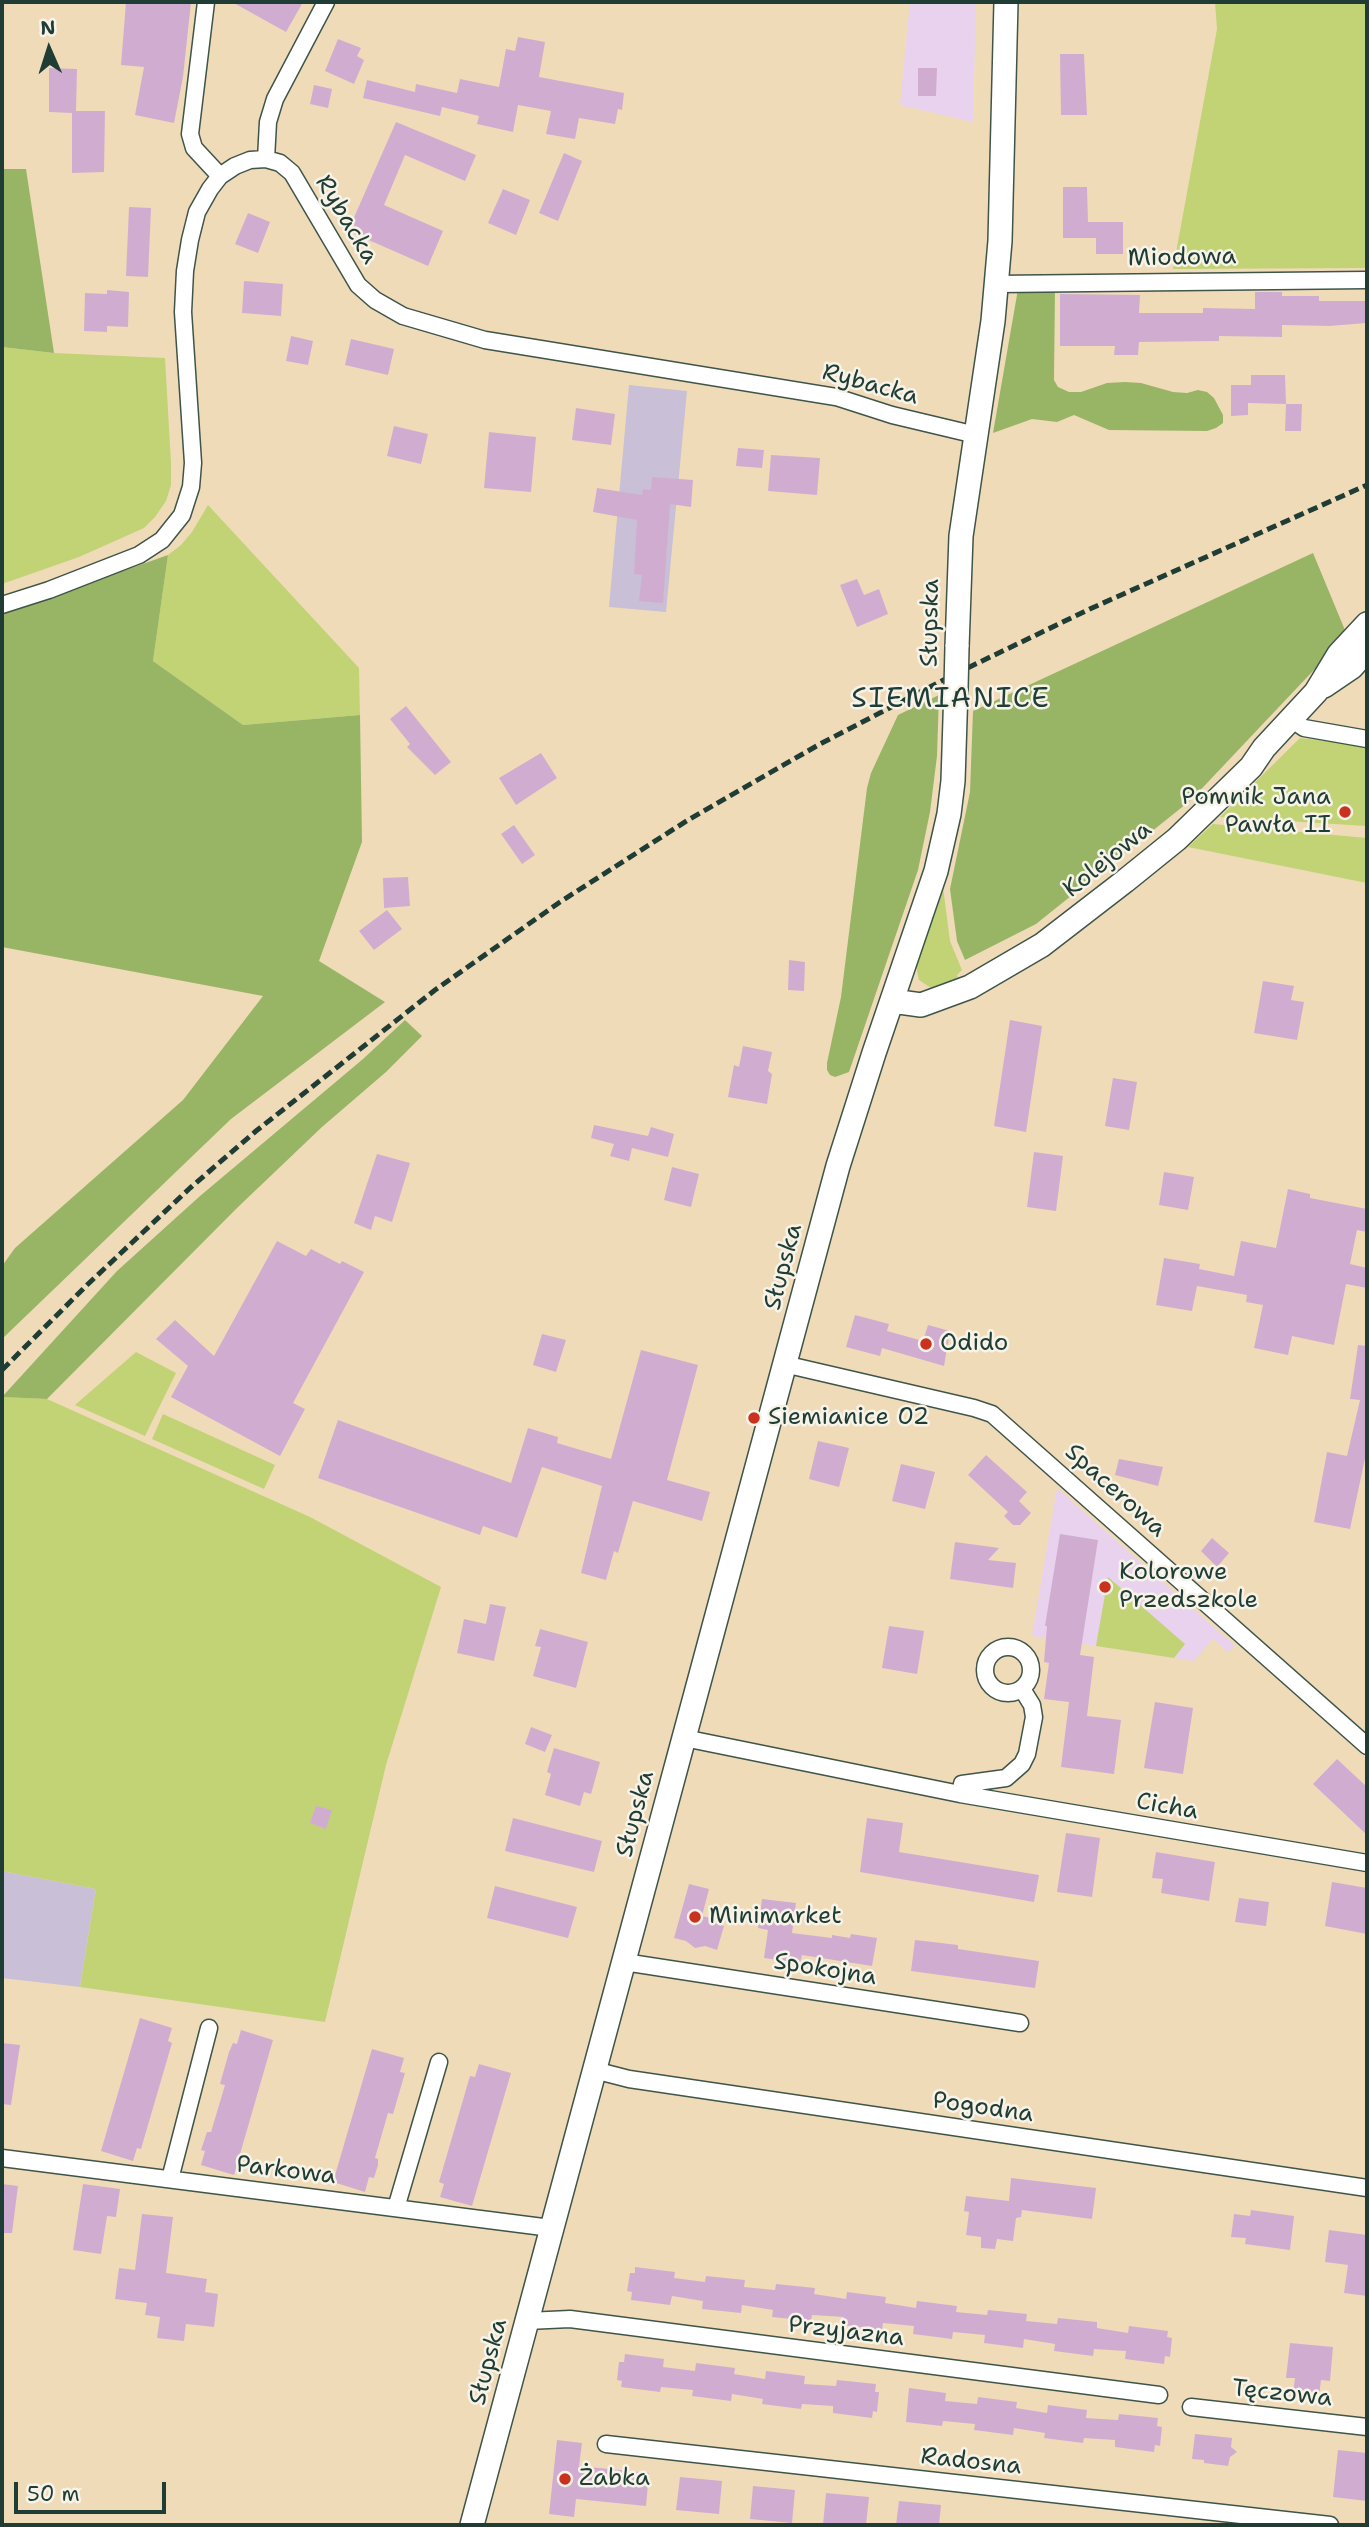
<!DOCTYPE html>
<meta charset="utf-8">
<style>
body{margin:0}
#map{position:relative;width:1369px;height:2527px;overflow:hidden;background:#f0dbb9;font-family:"Shantell Sans",sans-serif}
canvas{display:block}
.frame{position:absolute;inset:0;border:4px solid #1f3d34;pointer-events:none}
.north{position:absolute;left:14px;top:14px;width:70px;height:70px;-webkit-text-stroke:5px #f7f3e8;paint-order:stroke;rotate:357deg;font-size:19px;font-weight:700;line-height:28px;text-align:center;color:#1f3d34}
.north::after{content:'';display:block;margin:auto;width:24px;height:32px;background:#1f3d34;clip-path:polygon(50% 0,100% 100%,50% 72%,0 100%)}
.scale{position:absolute;left:14px;top:2482px;width:152px;height:32px;box-sizing:border-box;border:4px solid #1f3d34;border-top:0;padding-left:9px;font-size:21px;line-height:24px;white-space:nowrap;color:#1f3d34;-webkit-text-stroke:5px #f7f3e8;paint-order:stroke}
</style>
<div id="map">
<canvas width="1369" height="2527"></canvas>
<div class="frame"></div>
<div class="north">N</div>
<div class="scale">50 m</div>
</div>
<script>
const ctx = document.querySelector('canvas').getContext('2d');
ctx.lineJoin = 'round';
function fill(path, color) { ctx.fillStyle = color; ctx.fill(path, 'evenodd'); }
const shape = rows => new Path2D(rows.map(r => 'M' + r).join(''));
function stroke(path, color, width, dash) { ctx.strokeStyle = color; ctx.lineWidth = width; ctx.lineCap = dash ? 'butt' : 'round'; ctx.setLineDash(dash || []); ctx.stroke(path); }
function drawText(font, color, halo, rows, align = 'center') {
  ctx.font = font + ' "Shantell Sans",sans-serif'; ctx.lineWidth = 5; ctx.setLineDash([]); ctx.textBaseline = 'middle'; ctx.strokeStyle = halo; ctx.fillStyle = color; for (const [text, x, y, turn = 0] of rows) {
    ctx.save(); ctx.translate(x, y); ctx.rotate((+turn || 0) * Math.PI / 180); ctx.textAlign = isNaN(turn) ? turn : align; if (halo) ctx.strokeText(text, 0, 0); ctx.fillText(text, 0, 0); ctx.restore();
  }
}
fill(shape([
 [910,2,976,3,973,122,900,105],
 [1057,1488,1235,1646,1228,1652,1213,1639,1194,1661,1032,1636]
]), '#e8d2ee');
fill(shape([
 [629,385,687,391,666,612,609,607],
 [2,1871,96,1889,80,1987,2,1978]
]), '#c9bfd7');
fill(shape([
 [1215,2,1367,2,1367,268,1173,269,1217,29],
 [2,347,54,353,165,358,171,463,171,485,166,501,155,517,144,528,79,557,2,584],
 [208,505,359,668,360,715,243,725,153,661,168,555,181,545,192,532],
 [1300,738,1367,746,1367,826,1220,817],
 [1213,824,1367,838,1367,883,1188,847],
 [943,887,950,941,962,970,957,975,959,980,931,988,919,980,916,966],
 [136,1352,176,1373,145,1436,75,1405],
 [2,1397,47,1399,310,1517,441,1587,386,1765,325,2022,80,1987,96,1889,2,1871],
 [163,1414,275,1465,264,1489,152,1439],
 [1108,1577,1185,1644,1174,1658,1096,1646]
]), '#c1d375');
fill(shape([
 [2,169,26,169,54,353,2,347],
 [1055,287,1054,380,1058,387,1069,392,1081,392,1107,383,1125,382,1141,383,1173,392,1187,393,1198,390,1207,392,1214,398,1223,415,1223,423,1216,428,1207,431,1109,430,1074,415,1057,422,1032,419,993,433,1018,289],
 [1313,553,1347,635,1191,800,1036,924,965,960,957,941,950,889,970,792,973,711],
 [168,555,153,661,243,725,360,715,362,842,319,961,385,1002,231,1119,2,1339,2,1266,15,1248,183,1100,263,996,2,947,2,614],
 [939,695,937,756,930,812,918,870,849,1072,835,1077,830,1075,827,1070,827,1063,841,997,867,788,871,773,898,715],
 [405,1020,422,1036,386,1072,322,1127,237,1208,47,1399,2,1397,117,1271,200,1196,363,1059]
]), '#98b566');
fill(shape([
 [126,2,166,4,166,2,191,2,183,77,174,123,135,115,144,67,121,65],
 [232,2,303,2,286,32],
 [518,37,545,42,539,77,624,93,622,110,618,109,615,124,579,118,575,139,546,134,551,111,518,105,513,132,477,124,479,116,442,107,440,116,363,98,367,80,415,92,416,84,457,93,460,79,499,87,506,49,515,51],
 [338,39,361,48,357,56,364,60,354,84,325,71],
 [1060,54,1084,54,1087,115,1061,115],
 [49,68,77,69,76,111,105,111,104,172,72,173,72,113,49,112],
 [918,68,937,68,936,96,918,96],
 [314,85,332,89,328,108,310,104],
 [396,122,476,155,465,181,405,155,384,205,443,231,428,266,348,231],
 [564,153,582,161,558,221,539,213],
 [1063,187,1087,187,1088,222,1123,222,1123,254,1096,254,1096,238,1063,238],
 [503,189,530,200,516,235,488,223],
 [129,207,151,208,148,277,126,276],
 [248,213,270,222,258,253,235,244],
 [244,281,283,284,281,316,242,313],
 [107,290,129,292,128,327,107,326,107,332,84,331,85,293,107,294],
 [1255,292,1282,292,1282,296,1319,296,1319,301,1367,301,1367,323,1329,326,1282,325,1282,337,1219,336,1219,341,1139,342,1138,355,1114,355,1115,346,1060,346,1060,294,1140,295,1139,313,1203,313,1203,308,1255,309],
 [291,336,313,341,308,365,286,361],
 [351,339,394,349,388,375,345,365],
 [1251,375,1285,375,1286,404,1248,403,1248,415,1231,416,1231,385,1251,385],
 [1286,404,1302,404,1301,431,1285,431],
 [576,408,615,414,611,445,572,440],
 [394,426,428,434,421,464,387,456],
 [489,432,536,437,531,492,484,488],
 [738,448,764,450,762,468,736,466],
 [771,455,820,458,817,495,768,491],
 [652,477,693,480,691,507,670,504,663,603,639,601,642,575,634,574,637,520,593,512,597,488,642,495,643,489,651,490],
 [857,579,864,595,879,589,888,614,857,627,840,585],
 [406,706,451,762,435,775,407,747,410,744,390,719],
 [541,753,557,778,516,805,499,778],
 [514,825,535,855,522,864,501,834],
 [408,877,410,906,384,908,383,878],
 [387,910,402,929,374,950,359,931],
 [789,960,805,962,804,991,788,990],
 [1263,981,1294,986,1291,1000,1304,1002,1297,1040,1254,1033],
 [1010,1020,1042,1026,1026,1132,994,1126],
 [743,1046,772,1052,768,1071,772,1074,767,1104,728,1097,734,1065,739,1067],
 [1113,1078,1137,1082,1129,1130,1105,1126],
 [594,1125,648,1136,651,1127,674,1134,668,1157,632,1148,629,1161,610,1156,614,1144,591,1138],
 [1034,1152,1063,1156,1056,1211,1027,1207],
 [377,1154,410,1163,392,1222,375,1216,371,1230,354,1223],
 [672,1167,699,1174,691,1207,664,1200],
 [1164,1172,1194,1177,1188,1210,1159,1205],
 [1288,1189,1310,1194,1310,1198,1367,1209,1367,1232,1357,1230,1350,1264,1367,1268,1367,1288,1346,1284,1334,1345,1292,1336,1288,1355,1254,1348,1263,1305,1246,1302,1247,1295,1197,1286,1192,1311,1156,1305,1164,1258,1200,1264,1199,1269,1234,1276,1241,1241,1276,1248],
 [277,1241,306,1256,311,1249,340,1264,342,1261,364,1272,293,1403,305,1409,280,1456,171,1397,188,1366,156,1339,175,1320,214,1356],
 [855,1315,889,1324,887,1331,923,1341,928,1325,950,1331,944,1366,882,1348,880,1356,846,1347],
 [542,1334,566,1340,556,1372,533,1365],
 [1358,1345,1367,1346,1367,1449,1350,1529,1314,1522,1327,1452,1347,1456,1360,1400,1350,1399],
 [641,1350,698,1365,667,1480,710,1492,702,1521,633,1501,618,1553,614,1551,606,1580,581,1573,602,1486,542,1467,517,1538,483,1526,480,1535,318,1478,338,1420,511,1483,528,1428,558,1437,557,1443,611,1459],
 [818,1441,849,1448,839,1487,809,1479],
 [986,1455,1027,1492,1019,1501,1031,1513,1020,1525,1013,1525,1004,1516,1008,1512,968,1475],
 [1119,1459,1163,1467,1158,1486,1115,1475],
 [901,1464,935,1472,925,1509,892,1501],
 [1060,1534,1098,1540,1080,1655,1094,1657,1087,1716,1121,1720,1114,1774,1061,1767,1069,1702,1044,1699,1049,1663,1044,1662,1047,1626,1045,1626],
 [1212,1538,1229,1553,1217,1567,1201,1551],
 [955,1542,999,1548,988,1560,1016,1563,1013,1588,950,1579],
 [490,1604,506,1607,494,1661,457,1653,464,1619,486,1624],
 [889,1626,924,1631,917,1674,882,1668],
 [540,1629,588,1642,576,1688,533,1676,541,1647,535,1646],
 [1155,1702,1193,1708,1183,1774,1144,1768],
 [531,1727,552,1735,545,1752,525,1744],
 [554,1748,600,1762,591,1794,584,1792,580,1806,545,1795,551,1774,547,1772],
 [1337,1759,1367,1787,1367,1835,1313,1784],
 [316,1806,332,1810,326,1829,310,1823],
 [513,1818,602,1841,594,1872,505,1851],
 [867,1818,903,1823,899,1852,1039,1875,1034,1902,860,1872],
 [1066,1833,1100,1838,1092,1897,1057,1892],
 [1156,1852,1215,1862,1209,1901,1161,1893,1163,1879,1152,1878],
 [1332,1882,1367,1888,1367,1934,1325,1926],
 [689,1884,709,1889,702,1916,711,1918,712,1922,724,1926,717,1950,705,1946,695,1948,686,1941,674,1938],
 [495,1886,577,1907,568,1938,487,1918],
 [1239,1898,1269,1902,1266,1926,1235,1922],
 [762,1899,796,1903,792,1933,832,1938,832,1935,850,1938,851,1934,877,1938,872,1966,802,1955,800,1963,764,1958,768,1930,758,1928],
 [915,1940,958,1945,958,1949,1039,1961,1035,1988,911,1971],
 [140,2018,172,2028,168,2041,172,2043,141,2149,137,2148,133,2161,101,2151],
 [241,2030,273,2040,234,2175,201,2165,205,2151,201,2150,207,2132,211,2132,225,2085,220,2084,229,2052,233,2043,237,2044],
 [2,2043,20,2045,11,2105,2,2104],
 [372,2049,404,2058,400,2072,405,2073,393,2114,388,2113,375,2158,378,2159,378,2165,374,2178,369,2177,365,2192,333,2182],
 [479,2064,511,2073,472,2206,440,2197,444,2184,439,2182,470,2076,475,2077],
 [1011,2178,1096,2188,1092,2219,1022,2210,1021,2217,1016,2218,1013,2241,997,2239,995,2249,981,2248,981,2237,966,2235,969,2212,964,2211,966,2196,1009,2201],
 [2,2184,18,2186,12,2233,2,2233],
 [83,2184,120,2189,116,2217,107,2216,101,2254,73,2250],
 [1251,2210,1294,2216,1290,2250,1245,2244,1246,2238,1231,2237,1234,2214,1250,2216],
 [142,2214,173,2217,166,2273,207,2279,205,2292,218,2294,214,2327,186,2324,184,2341,157,2338,160,2317,145,2315,147,2303,115,2299,119,2268,135,2270],
 [1329,2230,1367,2235,1367,2296,1344,2293,1348,2265,1325,2262],
 [635,2267,675,2272,674,2278,705,2282,706,2276,745,2280,744,2287,775,2290,776,2284,815,2288,814,2294,846,2299,847,2292,886,2297,885,2303,916,2308,917,2301,957,2306,956,2312,987,2315,988,2310,1027,2314,1026,2321,1057,2324,1058,2318,1097,2322,1097,2328,1128,2333,1129,2326,1168,2331,1167,2337,1172,2338,1170,2357,1165,2356,1164,2364,1125,2359,1126,2351,1094,2349,1093,2356,1054,2351,1055,2344,1024,2339,1023,2348,984,2343,985,2335,953,2332,952,2339,913,2334,914,2326,883,2323,882,2330,843,2325,844,2317,812,2315,811,2321,772,2317,773,2310,742,2305,741,2313,702,2309,703,2301,672,2296,670,2305,631,2300,632,2292,627,2291,630,2273,635,2273],
 [1290,2343,1333,2347,1330,2381,1321,2380,1319,2396,1293,2393,1295,2378,1286,2378],
 [625,2354,664,2359,663,2367,695,2371,696,2363,735,2368,734,2374,765,2379,766,2371,805,2376,804,2384,836,2386,837,2380,876,2384,875,2392,879,2392,877,2412,873,2411,872,2418,833,2413,833,2406,802,2404,801,2409,762,2404,763,2399,732,2394,731,2401,692,2396,693,2390,661,2387,660,2392,621,2387,622,2381,617,2380,619,2362,624,2362],
 [909,2388,946,2393,945,2401,977,2404,978,2397,1017,2402,1016,2408,1047,2413,1048,2405,1087,2410,1086,2418,1118,2420,1119,2414,1158,2418,1157,2426,1162,2427,1160,2446,1155,2445,1154,2452,1115,2447,1115,2440,1084,2438,1083,2443,1044,2438,1045,2433,1014,2428,1013,2435,974,2430,975,2424,943,2421,942,2426,906,2422],
 [1195,2434,1232,2438,1231,2447,1237,2452,1230,2457,1228,2466,1204,2463,1204,2460,1192,2459],
 [557,2440,582,2443,579,2466,649,2473,646,2506,576,2499,574,2517,549,2514],
 [1338,2450,1367,2453,1367,2501,1333,2497],
 [680,2477,722,2481,719,2514,676,2510],
 [753,2486,795,2490,792,2523,750,2519],
 [826,2493,869,2497,866,2525,823,2525],
 [899,2501,941,2505,939,2525,896,2525]
]), '#d0add0');
const street = shape([
 [206,2,190,134,194,148,220,176],
 [266,159,268,122,275,99,326,2],
 [997,284,1367,280],
 [2,605,49,590,139,555,162,540,182,515,191,487,193,463,183,312,185,271,190,240,197,212,210,189,220,176,235,166,250,160,266,159,280,163,292,173,358,285,375,300,403,316,485,340,836,397,892,415,976,435],
 [1291,719,1304,728,1367,739],
 [784,1364,974,1408,992,1414,1367,1746],
 '985 1670a23 23 0 1 1 46 0a23 23 0 1 1-46 0Z',
 [684,1738,960,1794,1367,1863],
 [960,1794,962,1784,1006,1778,1022,1764,1027,1754,1034,1717,1032,1705,1022,1689],
 [624,1962,1020,2023],
 [594,2070,629,2079,1367,2188],
 [2,2158,551,2228],
 [170,2179,209,2028],
 [396,2208,439,2062],
 [527,2321,570,2319,1159,2395],
 [1191,2407,1367,2427],
 [606,2444,1330,2525]
]);
const secondary = shape([
 [957,647,961,536,993,321,1000,241,1006,2],
 [1324,686,1352,667,1367,650],
 [892,1001,921,1005,970,987,1042,945,1125,881,1177,839,1251,767,1264,748,1316,692,1339,654,1367,624],
 [472,2525,838,1166,874,1053,936,871,949,814,953,781,956,688]
]);
stroke(street, '#3e5548', 19);
stroke(secondary, '#3e5548', 26);
stroke(street, '#fff', 16);
stroke(secondary, '#fff', 23);
stroke(shape([
 [2,1370,87,1285,190,1188,256,1131,435,990,560,902,688,820,820,744,955,674,1092,608,1367,485]
]), '#1f3d34', 5, [10, 5]);
const secondaryBridge = shape([
 [956,688,957,647]
]);
stroke(secondaryBridge, '#3e5548', 26, []);
stroke(secondaryBridge, '#fff', 23);
for (const [x, y, r, color] of [
 [1345,812,7,"#c8321e"],
 [926,1344,7,"#c8321e"],
 [754,1418,7,"#c8321e"],
 [1105,1587,7,"#c8321e"],
 [695,1917,7,"#c8321e"],
 [565,2479,7,"#c8321e"]
]) { const dot = new Path2D(); dot.arc(x, y, r, 0, 2 * Math.PI); ctx.fillStyle = color; ctx.fill(dot); stroke(dot, '#f7f3e8', 2.5); }
drawText('24px', '#1f3d34', '#f7f3e8', [
 ["Rybacka",346,220,59],
 ["Miodowa",1182,258,-1],
 ["Rybacka",870,385,15],
 ["Słupska",931,623,-89],
 ["Kolejowa",1108,860,-39],
 ["Słupska",784,1267,-75],
 ["Spacerowa",1115,1491,42],
 ["Cicha",1167,1807,10],
 ["Słupska",636,1814,-75],
 ["Spokojna",825,1970,9],
 ["Pogodna",983,2108,8],
 ["Parkowa",286,2171,7],
 ["Przyjazna",846,2332,7],
 ["Słupska",489,2362,-75],
 ["Tęczowa",1282,2394,6],
 ["Radosna",971,2462,6]
]);
drawText('24px', '#1f3d34', '#f7f3e8', [
 ["Pomnik Jana",1331,798,"right"],
 ["Pawła II",1331,826,"right"],
 ["Odido",940,1344],
 ["Siemianice 02",768,1418],
 ["Kolorowe",1119,1573],
 ["Przedszkole",1119,1601],
 ["Minimarket",709,1917],
 ["Żabka",579,2479]
], 'left');
ctx.letterSpacing = '2px';
drawText('28px', '#1f3d34', '#f7f3e8', [
 ["SIEMIANICE",951,700]
]);
ctx.letterSpacing = '0px';
</script>
